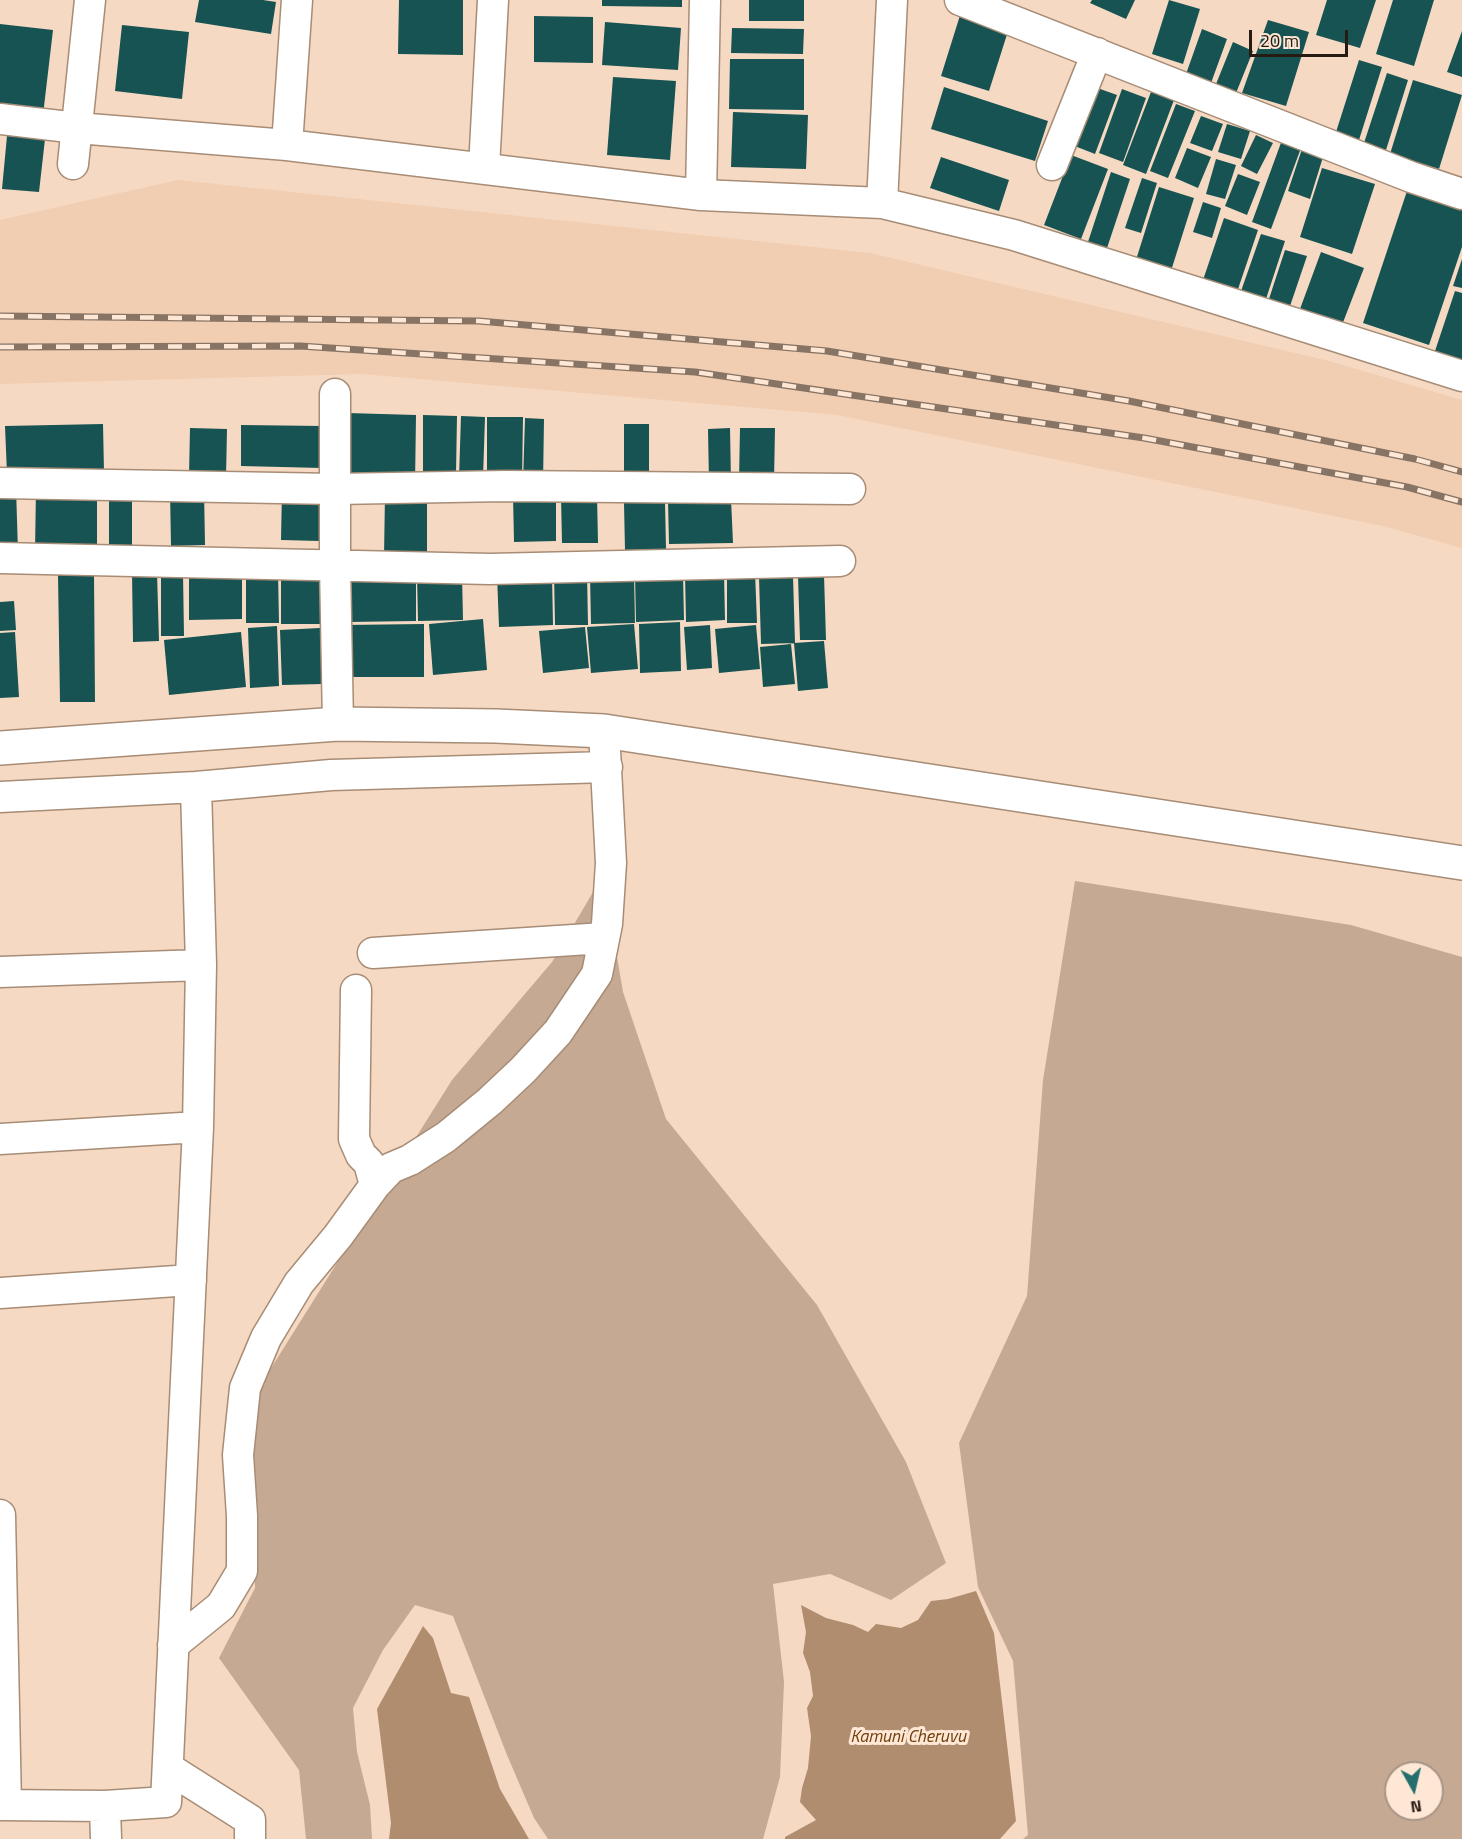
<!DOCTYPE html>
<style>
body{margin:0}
#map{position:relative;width:1462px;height:1839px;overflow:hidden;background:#f6d9c2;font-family:"Titillium Web",sans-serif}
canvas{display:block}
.north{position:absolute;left:1384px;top:1761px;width:60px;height:60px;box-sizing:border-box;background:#ffe7d5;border:2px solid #a89587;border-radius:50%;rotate:172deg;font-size:16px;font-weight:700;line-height:24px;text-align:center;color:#261b13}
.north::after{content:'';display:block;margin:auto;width:21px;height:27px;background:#246f6e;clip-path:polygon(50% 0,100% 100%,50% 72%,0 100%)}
.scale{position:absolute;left:1249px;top:30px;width:99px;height:27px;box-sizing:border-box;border:3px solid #261b13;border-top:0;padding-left:8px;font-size:18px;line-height:21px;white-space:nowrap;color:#261b13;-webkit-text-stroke:4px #ffe7d5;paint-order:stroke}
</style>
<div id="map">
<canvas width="1462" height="1839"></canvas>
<div class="north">N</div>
<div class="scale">20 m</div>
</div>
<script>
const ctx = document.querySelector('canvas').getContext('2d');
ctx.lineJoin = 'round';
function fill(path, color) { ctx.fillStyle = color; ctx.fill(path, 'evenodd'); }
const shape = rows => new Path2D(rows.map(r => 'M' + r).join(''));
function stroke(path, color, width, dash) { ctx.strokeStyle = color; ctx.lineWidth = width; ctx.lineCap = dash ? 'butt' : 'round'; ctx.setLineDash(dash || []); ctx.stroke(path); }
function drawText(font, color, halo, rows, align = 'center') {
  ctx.font = font + ' "Titillium Web",sans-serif'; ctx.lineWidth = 6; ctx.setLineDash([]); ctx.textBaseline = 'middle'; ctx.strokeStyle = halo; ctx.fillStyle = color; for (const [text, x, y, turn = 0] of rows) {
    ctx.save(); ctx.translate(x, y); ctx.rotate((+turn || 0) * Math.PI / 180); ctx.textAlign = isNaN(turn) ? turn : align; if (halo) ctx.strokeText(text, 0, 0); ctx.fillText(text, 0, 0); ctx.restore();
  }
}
fill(shape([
 [178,180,870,253,1329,361,1462,400,1462,548,1383,526,837,415,362,374,0,384,0,220]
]), '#f1cdb1');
fill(shape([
 [603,875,623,992,666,1119,817,1305,906,1462,946,1563,891,1600,830,1574,773,1584,784,1682,780,1777,763,1839,548,1839,534,1818,507,1755,453,1616,415,1605,383,1650,353,1708,357,1752,370,1805,372,1839,306,1839,299,1770,219,1658,255,1588,251,1400,452,1080,552,962],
 [1075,881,1351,925,1462,957,1462,1839,1023,1839,1028,1835,1013,1661,978,1587,959,1443,1027,1296,1043,1080],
 [1396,1773,1432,1773,1432,1809,1396,1809]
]), '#c6a993');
fill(shape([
 [976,1591,994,1633,1016,1821,1000,1839,785,1839,785,1837,816,1820,800,1802,802,1788,808,1768,811,1736,807,1708,813,1696,810,1672,803,1653,806,1632,801,1605,826,1618,853,1625,868,1632,876,1624,901,1628,918,1620,931,1601,948,1599],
 [423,1626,433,1638,451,1693,469,1697,500,1789,529,1839,389,1839,391,1823,377,1709]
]), '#b18d70');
fill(shape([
 [199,0,263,0,276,2,271,34,195,22],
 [399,0,463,0,463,55,398,54],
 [602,0,682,0,682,7,602,6],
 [749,0,804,0,804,21,749,21],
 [1092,0,1135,0,1126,19,1090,3],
 [1169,0,1200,9,1183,64,1152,54],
 [1327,0,1376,0,1360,48,1316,35],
 [1393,0,1434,0,1414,66,1376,54],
 [962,9,1010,25,989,91,941,76],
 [534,16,593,17,593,63,534,62],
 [1268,20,1309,32,1286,106,1242,93],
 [605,22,681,28,678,70,602,65],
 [0,24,53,30,43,115,0,110],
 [122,25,189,32,182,99,115,91],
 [732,28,804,29,803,54,731,53],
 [1202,29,1227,39,1211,83,1186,74],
 [1462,31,1462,77,1447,72],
 [1233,42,1253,51,1234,98,1214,89],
 [730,59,804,59,804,110,729,109],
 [1359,60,1382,67,1359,140,1336,132],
 [1387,73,1408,80,1386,150,1364,143],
 [613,77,676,81,670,160,607,155],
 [1413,80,1462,95,1439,169,1390,154],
 [1089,85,1117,95,1095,154,1067,143],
 [944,87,1048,121,1035,161,931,129],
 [1122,89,1146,98,1123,162,1099,153],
 [1151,92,1174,100,1146,174,1123,165],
 [1176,104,1195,111,1168,178,1150,171],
 [733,112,808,115,806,169,731,167],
 [1201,116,1223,124,1212,151,1190,143],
 [1227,124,1250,131,1241,159,1218,152],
 [1256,135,1273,143,1257,174,1241,166],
 [7,136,45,139,39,192,2,189],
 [1282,140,1301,148,1271,229,1252,222],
 [1187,148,1211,157,1198,188,1175,178],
 [1302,149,1323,157,1310,199,1288,191],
 [1071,155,1108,169,1081,239,1044,225],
 [941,157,1009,180,999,211,930,188],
 [1216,159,1236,165,1225,199,1206,194],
 [1322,168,1375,184,1352,254,1300,237],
 [1111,172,1130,179,1105,254,1086,248],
 [1238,174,1260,182,1247,215,1225,206],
 [1142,178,1157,183,1141,233,1125,228],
 [1409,185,1462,203,1462,247,1429,345,1363,323],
 [1159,187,1194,198,1170,274,1135,263],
 [1203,202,1221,208,1212,238,1193,232],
 [1224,218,1258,230,1237,292,1203,280],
 [1261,234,1285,241,1265,302,1240,294],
 [1285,250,1307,256,1289,309,1268,302],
 [1321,252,1364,268,1342,325,1300,309],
 [1462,259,1462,288,1453,286],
 [1455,291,1462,293,1462,370,1432,360],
 [347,413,416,415,415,485,345,483],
 [423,415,457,416,456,474,423,474],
 [461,416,485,417,483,478,459,478],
 [487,417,523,417,522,482,487,482],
 [525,418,544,419,543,484,523,483],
 [103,424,104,472,7,474,5,426],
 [624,424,649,424,649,481,624,481],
 [241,425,322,426,322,468,241,466],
 [190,428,227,429,226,477,189,476],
 [730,428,731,483,709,483,708,429],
 [740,428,775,428,774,481,739,481],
 [132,486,132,548,109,548,109,487],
 [0,488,16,488,18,552,0,553],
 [36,489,97,489,97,551,35,551],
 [204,490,205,545,171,546,170,491],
 [282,490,320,491,320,541,281,540],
 [385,494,427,494,427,557,384,557],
 [556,494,556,541,514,542,513,495],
 [597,495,598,543,562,543,561,496],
 [731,499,733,543,669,544,668,501],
 [665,502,666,549,625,550,624,503],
 [189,571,242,571,242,619,189,620],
 [246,571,278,571,279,623,246,623],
 [132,572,157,572,159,641,133,642],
 [281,572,321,572,321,624,281,624],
 [727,572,755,572,757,623,727,623],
 [161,573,183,573,184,636,161,636],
 [554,573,587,573,588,625,555,625],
 [685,573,724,573,725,620,686,622],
 [552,574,553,625,499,627,497,575],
 [634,574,635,623,591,624,590,576],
 [683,574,684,620,636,622,635,575],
 [58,575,94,575,95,702,60,702],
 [417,575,462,575,463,620,418,621],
 [824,575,826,640,800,640,798,576],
 [348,576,416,576,416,621,348,622],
 [793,576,795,643,761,644,759,577],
 [14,601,16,630,0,631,0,602],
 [483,619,487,670,433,675,429,624],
 [680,622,681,671,640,673,639,624],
 [424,624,424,677,342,677,343,625],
 [634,624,638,669,591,673,587,627],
 [710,625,712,668,687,670,684,627],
 [756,625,760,669,719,673,715,629],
 [277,626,279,686,250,688,248,628],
 [585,627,589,668,543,673,539,631],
 [320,628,322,684,282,685,280,630],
 [15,632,19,697,0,698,0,633],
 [241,632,246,687,169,695,164,640],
 [824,641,828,688,798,691,794,643],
 [791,644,795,684,763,687,760,647]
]), '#165352');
const street = shape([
 [960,0,1411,177,1462,194],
 [0,119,77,128,287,145,701,195,882,203,892,0],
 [287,145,297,0],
 [73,164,90,0],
 [1052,165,1097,53],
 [484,168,493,0],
 [701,195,705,0],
 [882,203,1014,235,1462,376],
 [335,394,335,565,338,724],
 [0,483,335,489,506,486,850,489],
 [0,558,490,569,840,561],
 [0,797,196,787,331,775,607,767],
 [373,953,604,938],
 [0,972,201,965],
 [356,990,354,1139,361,1155,369,1163,375,1185],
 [0,1139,198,1127],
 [0,1293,191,1280],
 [0,1515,6,1805],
 [173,1645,221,1606,242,1571,242,1516,238,1455,245,1388,266,1338,299,1283,338,1236,375,1185,391,1168,410,1160,446,1137,490,1101,523,1070,558,1032,597,974,607,924,611,863,604,731],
 [168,1768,250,1820,250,1839],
 [0,1805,105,1806,106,1839],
 [105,1806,166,1802,198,1127,201,965,196,787]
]);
const secondary = shape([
 [0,748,338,724,496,726,604,731,1462,863]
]);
stroke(street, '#a78c76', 33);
stroke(secondary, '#a78c76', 36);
stroke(street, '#fff', 30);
stroke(secondary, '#fff', 33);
const rail = shape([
 [0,316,479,321,827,351,1129,401,1415,459,1462,472],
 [0,347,300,346,695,372,1144,438,1407,487,1462,502]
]);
stroke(rail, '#877465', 7);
stroke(rail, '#ffe7d5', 4.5, [14]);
drawText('italic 18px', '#70400e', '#ffe7d5', [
 ["Kamuni Cheruvu",908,1738]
]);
</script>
